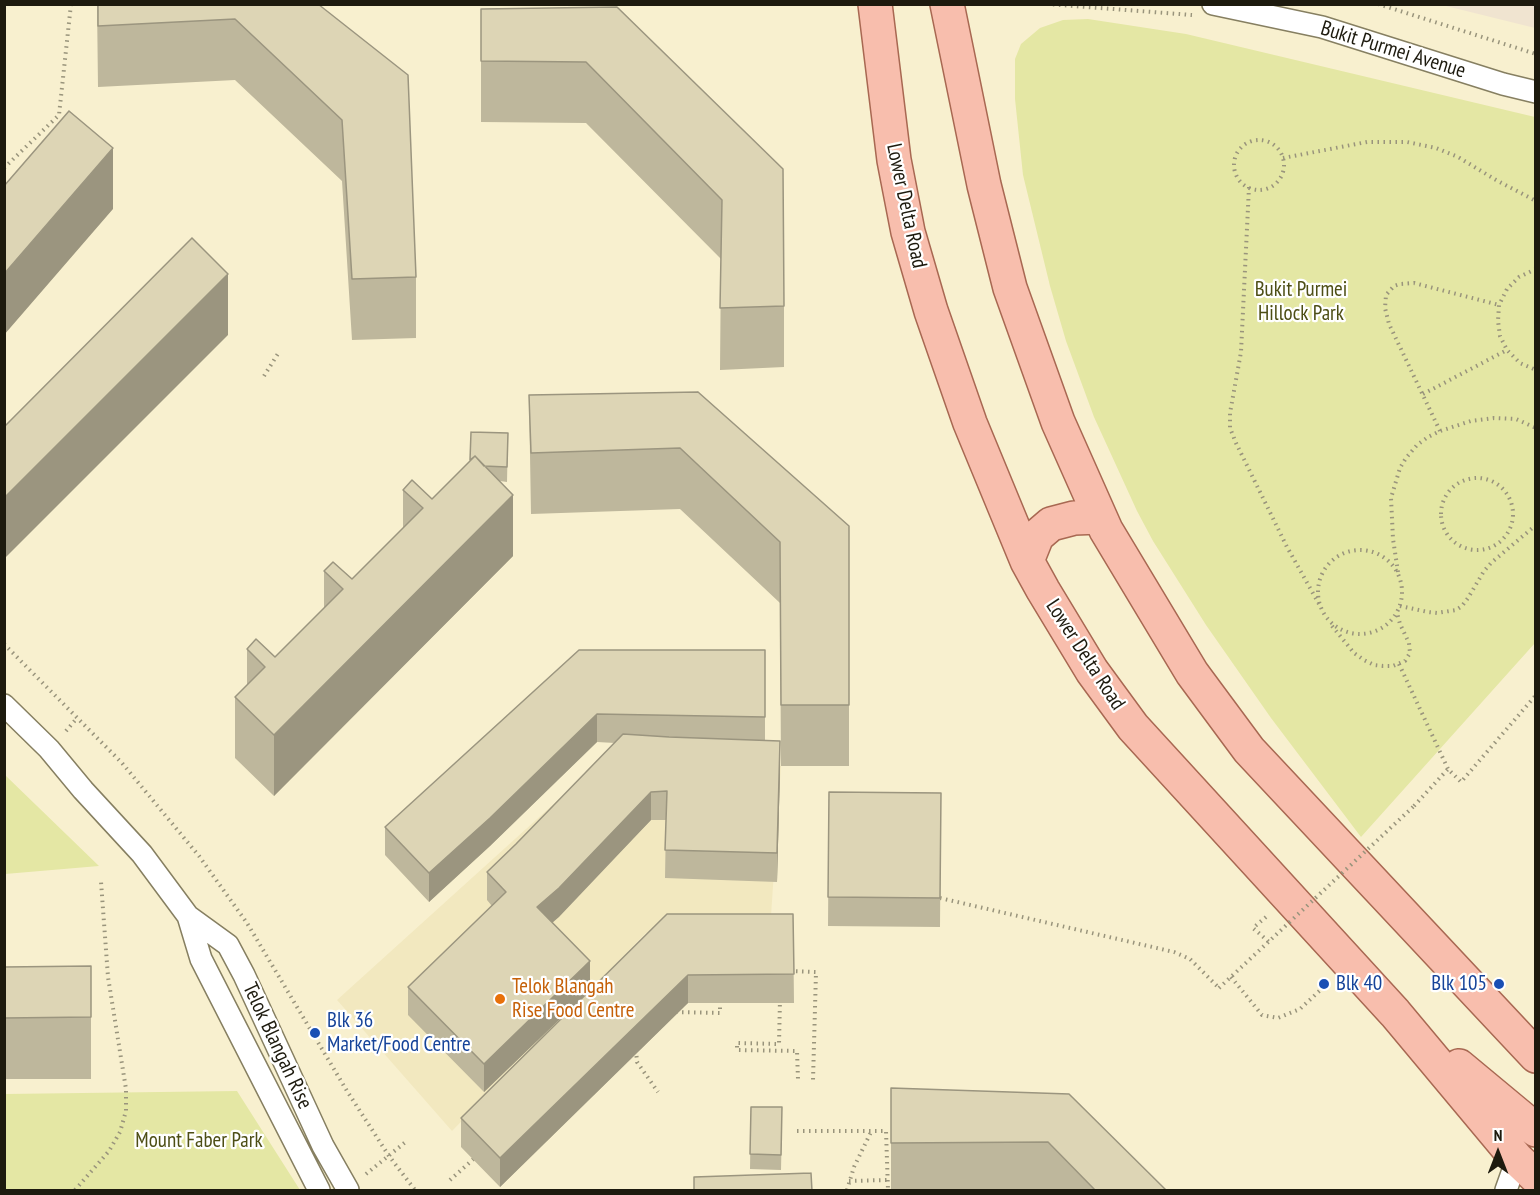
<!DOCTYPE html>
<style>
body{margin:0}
#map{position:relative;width:1540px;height:1195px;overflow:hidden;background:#f8f0cf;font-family:"PT Sans Narrow",sans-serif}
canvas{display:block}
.frame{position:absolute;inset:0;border:6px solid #1d1a0e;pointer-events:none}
.north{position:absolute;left:1468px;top:1123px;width:60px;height:60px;-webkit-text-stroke:4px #fff;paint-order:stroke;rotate:0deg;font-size:16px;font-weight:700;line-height:24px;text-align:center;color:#1d1a0e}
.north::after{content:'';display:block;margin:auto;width:21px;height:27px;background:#1d1a0e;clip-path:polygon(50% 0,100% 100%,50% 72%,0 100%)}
</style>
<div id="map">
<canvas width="1540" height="1195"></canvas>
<div class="frame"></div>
<div class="north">N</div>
</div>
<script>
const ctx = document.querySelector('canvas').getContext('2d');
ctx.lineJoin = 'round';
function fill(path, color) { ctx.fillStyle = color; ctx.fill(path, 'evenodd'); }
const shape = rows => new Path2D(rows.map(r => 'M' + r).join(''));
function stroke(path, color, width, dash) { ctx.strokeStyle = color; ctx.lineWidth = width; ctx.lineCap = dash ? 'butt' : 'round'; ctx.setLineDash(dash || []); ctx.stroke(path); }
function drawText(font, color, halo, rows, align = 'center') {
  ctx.font = font + ' "PT Sans Narrow",sans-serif'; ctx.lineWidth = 4.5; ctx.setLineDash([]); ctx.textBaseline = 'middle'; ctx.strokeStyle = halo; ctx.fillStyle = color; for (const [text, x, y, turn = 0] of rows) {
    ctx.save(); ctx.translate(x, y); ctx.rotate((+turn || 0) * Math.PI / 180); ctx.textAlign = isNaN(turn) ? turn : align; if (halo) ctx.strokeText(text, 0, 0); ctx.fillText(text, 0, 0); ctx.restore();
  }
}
fill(shape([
 [610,753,781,766,770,931,646,933,452,1131,337,1000]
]), '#f2e8bf');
fill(shape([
 [1442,5,1535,5,1535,28]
]), '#f0e4d0');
fill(shape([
 [1088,19,1186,34,1535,117,1535,643,1361,837,1271,718,1206,625,1153,541,1137,511,1094,417,1066,341,1050,286,1023,175,1015,99,1015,59,1021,44,1040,28,1063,20],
 [5,775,99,866,5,874],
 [237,1091,300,1190,5,1190,5,1094]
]), '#e4e7a4');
const street = shape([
 [1213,4,1322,27,1503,84,1536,92],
 [4,705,49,749,83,790,142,854,188,916,228,945,244,975,323,1146,348,1190],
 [188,916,201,959,319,1190],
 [1506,1190,1517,1159]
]);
const primary = shape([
 [875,4,894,160,908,232,931,311,970,423,1027,561,1043,590,1092,671,1133,727,1395,1013,1517,1159,1536,1177],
 [947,4,984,185,1010,288,1058,422,1106,530,1192,673,1249,750,1536,1056],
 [1027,561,1037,536,1051,524,1074,518,1100,517],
 [1459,1066,1536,1130]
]);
stroke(street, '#867f61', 24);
stroke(primary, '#a86852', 36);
stroke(shape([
 [1047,4,1192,15],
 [1378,4,1536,54],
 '1234 165a25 25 0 1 1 50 0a25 25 0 1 1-50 0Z',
 [1283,158,1367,142,1407,142,1436,148,1458,157,1496,180,1536,201],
 [4,168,59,115,71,4],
 [1249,187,1241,352,1230,413,1230,428,1236,443,1287,547,1319,604],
 [1536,269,1519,277,1507,289,1499,305,1498,321,1500,336,1507,350,1520,363,1536,370],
 [264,376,279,352],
 [1423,394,1507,350],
 [1440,431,1389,324,1385,308,1386,295,1394,286,1400,284,1414,283,1499,305],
 '1441 514a36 36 0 1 1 72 0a36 36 0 1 1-72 0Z',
 '1318 592a42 42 0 1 1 84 0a42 42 0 1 1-84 0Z',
 [1398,572,1393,539,1391,498,1400,468,1406,458,1417,445,1428,437,1440,431,1471,421,1494,418,1516,419,1536,428],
 [1400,606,1428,612,1437,613,1456,610,1462,606,1468,598,1484,571,1491,563,1536,525],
 [1332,626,1354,653,1364,660,1374,665,1383,666,1393,666,1405,661,1410,653,1409,643,1400,624,1397,613],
 [4,644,122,763,199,856,247,923,347,1091,389,1156,415,1190],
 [1399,664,1448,769],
 [66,731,77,718],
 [1414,806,1448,769,1461,782,1536,695],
 [940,898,1174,952,1190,959,1219,988],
 [1266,917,1253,928,1269,942],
 [790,971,816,972,813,1080],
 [1231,977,1262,1015,1278,1018,1300,1009,1329,982],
 [780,999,779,1044,737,1043,737,1050,797,1051,798,1079],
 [676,1012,720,1013,720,1000],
 [636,1050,637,1062,658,1092],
 [797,1131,886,1131,888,1190],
 [366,1174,408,1140],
 [450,1180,477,1156],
 [849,1181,887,1180],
 [75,1190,109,1151,120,1132,126,1111,126,1089,108,977,101,882],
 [847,1190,854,1167,871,1132]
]), '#99947c', 4, [1.5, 4.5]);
stroke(street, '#fff', 21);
stroke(primary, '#f8bead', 33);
stroke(shape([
 [1219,988,1414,806]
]), '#99947c', 4, [1.5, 4.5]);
fill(shape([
 [97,4,318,4,416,277,416,338,352,340,342,181,235,80,98,87],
 [617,7,784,306,784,367,720,370,721,259,586,123,481,122,481,9],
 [698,392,849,526,849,766,781,766,780,603,680,509,531,514,529,395],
 [508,433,507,482,500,481,513,556,274,796,235,758,235,697,247,685,247,649,275,657,324,608,324,571,352,579,403,529,403,490,432,499],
 [579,650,765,650,765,741,780,770,777,882,665,878,666,820,651,820,552,922,590,990,484,1092,408,1015,408,987,492,906,487,900,487,872,516,844,615,743,597,742,490,846,429,902,385,855,385,827],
 [829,792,941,793,940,927,828,926],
 [667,914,793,914,794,1003,688,1003,500,1187,461,1147,461,1118],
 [91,966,91,1079,4,1079,4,967],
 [891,1088,1069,1094,1167,1191,891,1191],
 [751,1107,782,1122,781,1170,750,1169]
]), '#beb79c');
fill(shape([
 [113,148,113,209,4,335,4,274],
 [228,274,228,335,4,559,4,498],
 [513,495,513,556,274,796,274,735],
 [597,714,597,742,490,846,429,902,429,873],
 [780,741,780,770,777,882,777,853],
 [651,792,651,820,559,917,537,936,537,907],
 [590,961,590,990,484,1092,484,1064],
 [688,975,688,1003,500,1187,500,1158]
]), '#9b957f');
const building = shape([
 [98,4,318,4,408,75,416,277,352,279,342,120,235,19,98,26,98,4],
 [617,7,783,169,784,306,720,308,722,200,586,62,481,61,481,9,617,7],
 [69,111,113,148,4,274,4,186,69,111],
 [192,238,228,274,4,498,4,427,192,238],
 [698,392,849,526,849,705,781,705,780,542,680,448,531,453,529,395,698,392],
 [471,432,508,433,507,467,484,466,475,456,470,460,471,432],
 [475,456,513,495,274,735,235,697,265,667,247,649,256,639,275,657,343,589,324,571,333,562,352,579,423,508,403,490,412,480,432,499,475,456],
 [579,650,765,650,765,717,597,714,490,818,429,873,385,827,579,650],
 [623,734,669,737,780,741,777,853,665,850,667,791,651,792,559,888,537,907,590,961,484,1064,408,987,506,892,487,872,516,844,623,734],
 [829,792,941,793,940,898,828,897,829,792],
 [667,914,793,914,794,974,688,975,500,1158,461,1118,667,914],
 [91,966,91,1017,4,1018,4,967,91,966],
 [891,1088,1069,1094,1167,1191,1096,1191,1048,1142,891,1143,891,1088],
 [751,1107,782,1107,781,1155,750,1154,751,1107],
 [811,1173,812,1191,694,1191,694,1177,811,1173]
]);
fill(building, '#ddd5b5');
stroke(building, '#9b957f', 1.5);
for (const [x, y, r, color] of [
 [1324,984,6,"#1a4fb4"],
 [1499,984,6,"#1a4fb4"],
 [500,999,6,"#e8710a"],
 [315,1033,6,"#1a4fb4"]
]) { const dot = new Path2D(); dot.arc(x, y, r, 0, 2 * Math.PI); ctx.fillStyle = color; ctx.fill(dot); stroke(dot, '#fff', 2); }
drawText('21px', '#1d1a0e', '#fff', [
 ["Bukit Purmei Avenue",1393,50,17],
 ["Lower Delta Road",906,206,78],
 ["Lower Delta Road",1085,655,57],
 ["Telok Blangah Rise",277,1046,65]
]);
drawText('21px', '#4d4e15', '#fff', [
 ["Bukit Purmei",1301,290],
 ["Hillock Park",1301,314],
 ["Mount Faber Park",199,1141]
]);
drawText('21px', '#164399', '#fff', [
 ["Blk 40",1336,984],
 ["Blk 105",1487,984,"right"],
 ["Blk 36",327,1021],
 ["Market/Food Centre",327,1045]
], 'left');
drawText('21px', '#c56008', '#fff', [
 ["Telok Blangah",512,987],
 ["Rise Food Centre",512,1011]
], 'left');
</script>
